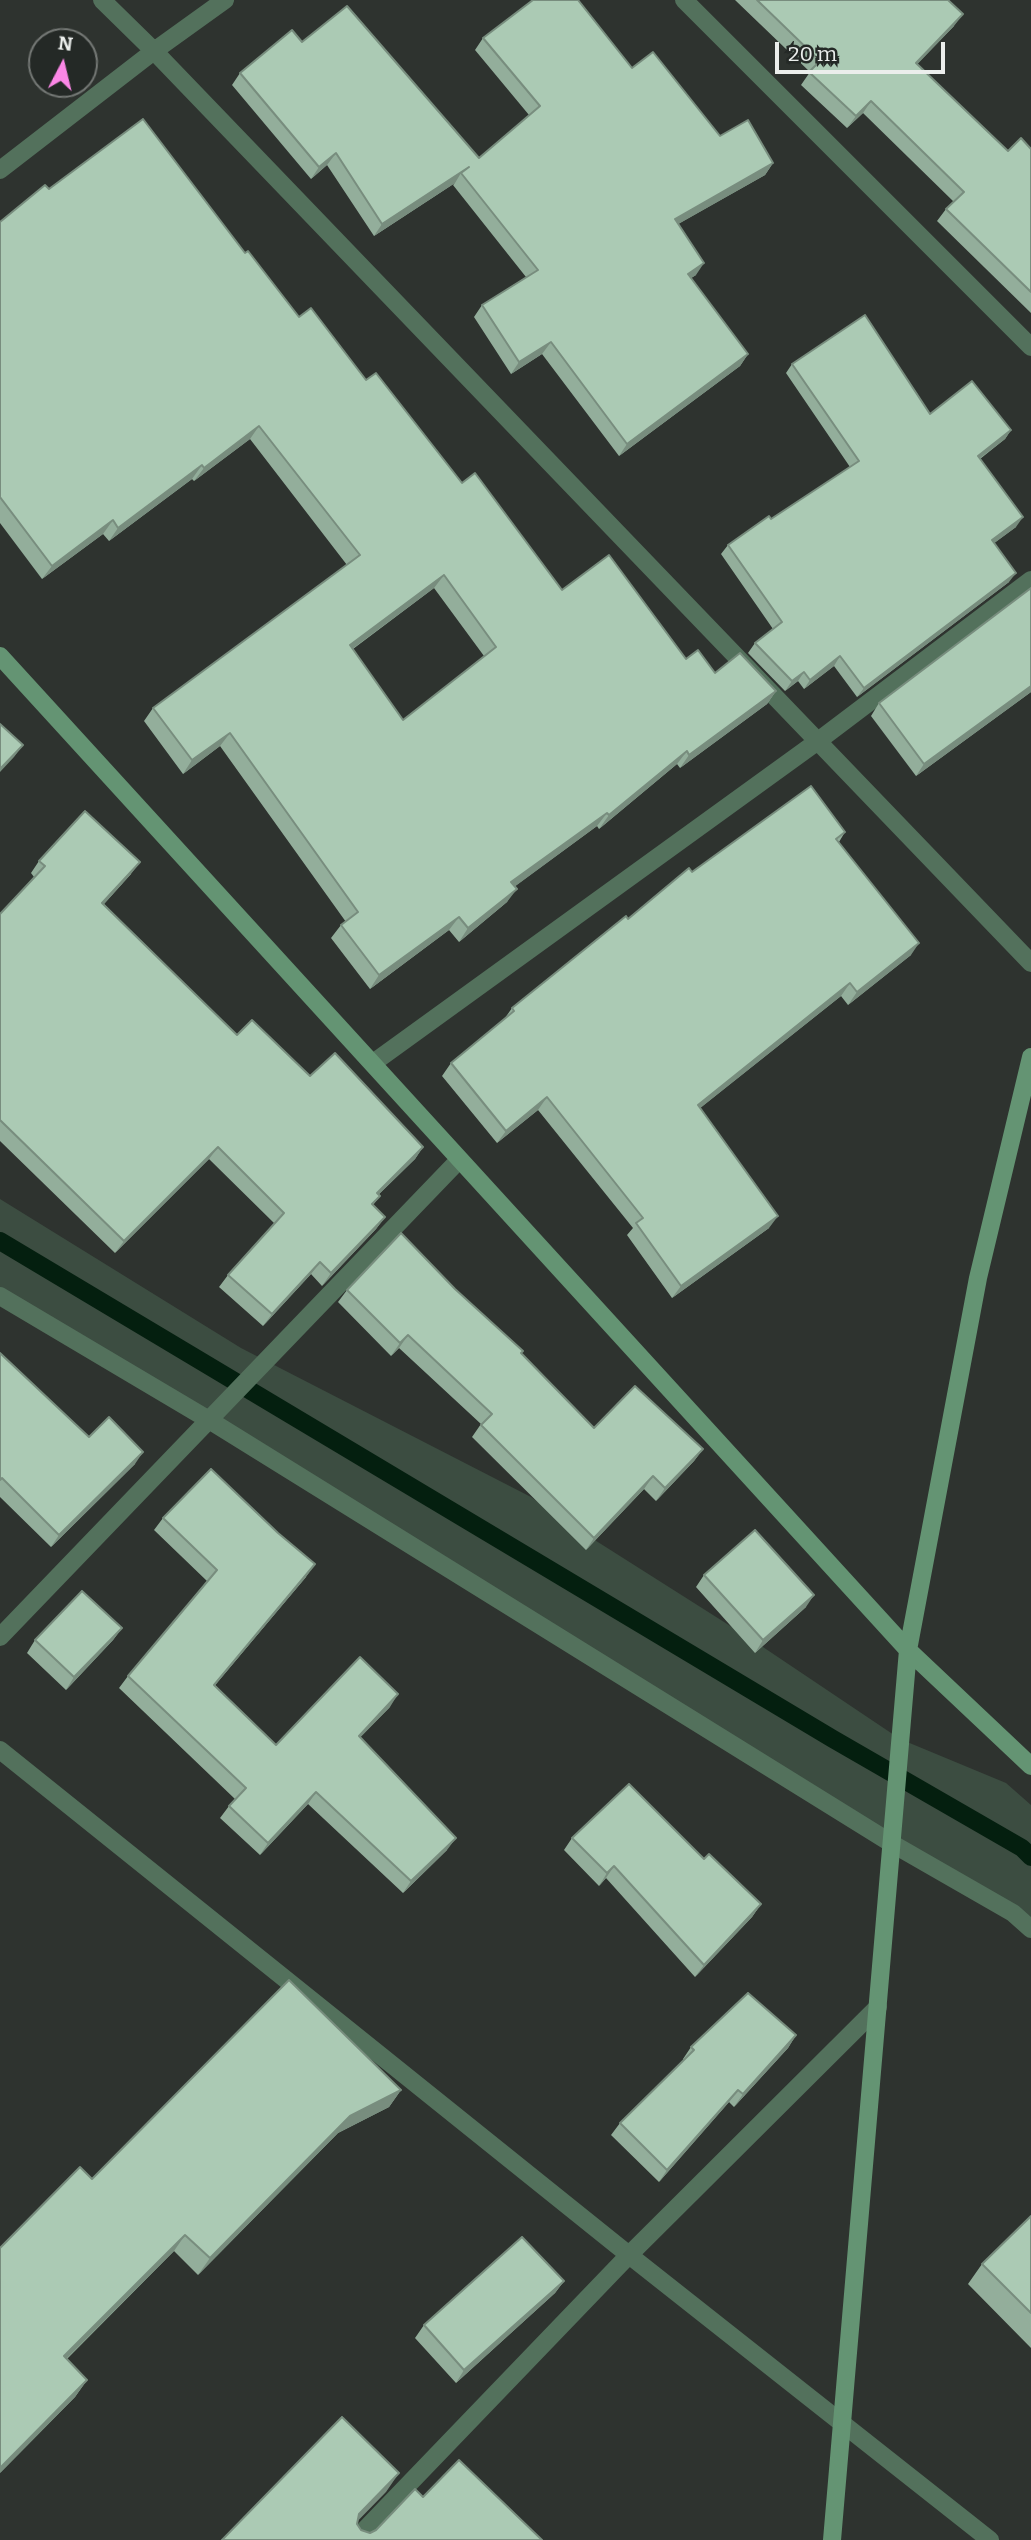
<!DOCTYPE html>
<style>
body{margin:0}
#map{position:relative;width:1031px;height:2540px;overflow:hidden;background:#2e332f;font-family:Bitter,serif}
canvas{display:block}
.north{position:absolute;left:28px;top:28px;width:70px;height:70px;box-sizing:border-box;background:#242926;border:2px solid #747875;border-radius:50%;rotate:7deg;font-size:19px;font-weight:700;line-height:28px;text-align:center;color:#ebeeec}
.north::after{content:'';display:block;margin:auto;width:24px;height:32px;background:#fb87e6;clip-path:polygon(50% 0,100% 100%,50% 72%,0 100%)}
.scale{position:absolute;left:775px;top:42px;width:170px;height:32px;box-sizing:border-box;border:4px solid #ebeeec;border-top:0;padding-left:9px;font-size:21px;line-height:24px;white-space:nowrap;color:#ebeeec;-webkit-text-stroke:5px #242926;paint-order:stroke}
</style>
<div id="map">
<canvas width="1031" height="2540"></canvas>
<div class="north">N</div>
<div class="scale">20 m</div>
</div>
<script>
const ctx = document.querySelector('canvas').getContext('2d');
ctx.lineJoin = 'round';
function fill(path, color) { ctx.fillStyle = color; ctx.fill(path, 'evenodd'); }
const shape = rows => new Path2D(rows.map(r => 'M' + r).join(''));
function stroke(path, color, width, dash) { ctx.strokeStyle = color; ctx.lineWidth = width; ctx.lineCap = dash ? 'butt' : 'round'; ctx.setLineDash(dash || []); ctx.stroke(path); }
fill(shape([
 [0,1199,241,1348,531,1497,560,1518,754,1641,900,1739,1006,1783,1031,1805,1031,1929,0,1296]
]), '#3c4d41');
stroke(shape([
 [0,1241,833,1739,1022,1848,1031,1857]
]), '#041f0f', 18);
stroke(shape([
 [102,0,154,51,1031,963],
 [684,0,1031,347],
 [0,170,154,51,225,0],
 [373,1063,818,741,1031,580],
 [0,1296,209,1420,891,1843,1013,1913,1031,1929],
 [0,1637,459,1160],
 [0,1750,629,2255,990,2540],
 [355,2540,629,2255,878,2007]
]), '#53715c', 18);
stroke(shape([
 [0,656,908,1650,1031,1766],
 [832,2540,908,1650,978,1278,1031,1057]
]), '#649473', 18);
fill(shape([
 [735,0,948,0,954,26,917,64,1008,151,1031,149,1031,313,937,221,946,209,954,202,863,113,847,128,801,85,810,72],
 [483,38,632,68,720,136,773,163,765,175,678,224,696,275,691,278,748,354,740,366,619,456,542,354,511,374,474,317,482,305,526,277,453,185,455,183,374,236,327,165,311,179,232,85,240,73,302,42,479,158,529,115,475,50],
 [49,189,245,253,299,317,366,380,562,590,686,659,715,673,776,691,767,704,680,768,677,764,599,829,597,826,515,886,507,902,459,942,449,930,370,989,331,938,341,925,346,922,220,746,183,774,144,721,153,708,347,565,250,439,194,481,192,479,109,541,103,534,42,579,0,523,0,222],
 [434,588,484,656,403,720,353,649],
 [792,364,930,414,1011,430,1005,439,980,459,1016,527,994,543,1009,582,857,697,834,666,804,689,798,681,785,691,748,653,755,643,773,629,721,554,728,545,771,519,850,467,786,373],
 [1031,692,916,776,871,716,879,703],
 [845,832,839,842,911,955,848,1005,841,996,700,1108,769,1228,672,1298,627,1235,633,1228,538,1110,497,1143,442,1076,451,1063,505,1018,512,1008,628,919,692,872],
 [39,861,131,874,104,904,237,1035,310,1076,423,1147,415,1159,379,1194,380,1196,373,1205,385,1217,376,1229,322,1286,311,1274,263,1326,219,1287,228,1275,275,1224,209,1159,115,1253,0,1141,0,914,34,877,31,873],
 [455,1289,521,1354,594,1428,703,1449,694,1461,656,1501,644,1489,586,1550,472,1437,481,1424,399,1348,391,1356,338,1302,347,1290],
 [0,1353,89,1437,135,1464,51,1547,0,1497],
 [163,1518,306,1577,215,1685,276,1745,390,1707,360,1737,447,1850,403,1893,308,1804,260,1855,220,1818,229,1806,235,1799,119,1688,128,1676,207,1581,154,1530],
 [704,1575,806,1607,755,1653,696,1587],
 [122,1628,113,1640,66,1690,27,1653,35,1640],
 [572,1838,704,1859,761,1904,752,1917,695,1977,606,1878,599,1886,564,1850],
 [796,2035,788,2048,734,2107,729,2102,659,2182,611,2135,620,2123,684,2061,683,2059,691,2047],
 [401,2090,389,2107,338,2133,198,2275,174,2251,67,2359,87,2380,75,2397,0,2473,92,2179],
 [1031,2216,1031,2348,968,2284,982,2264],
 [564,2281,555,2293,456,2383,415,2338,424,2325]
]), '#93ae9b');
fill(shape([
 [963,14,954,26,907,75,916,63],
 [871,101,863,113,847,128,856,116],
 [336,153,327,165,311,179,319,167],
 [773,163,765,175,666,231,675,219],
 [469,167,461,173,455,183,374,236,382,224],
 [704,263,696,275,679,286,688,274],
 [551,342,542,354,511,374,519,362],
 [748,354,740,366,619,456,627,444],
 [259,426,250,439,194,481,204,468],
 [1011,430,1005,439,971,465,978,456],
 [202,465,192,479,109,541,118,528],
 [1023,517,1016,527,985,550,992,540],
 [113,520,103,534,42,579,52,566],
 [1016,573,1009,582,857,697,864,688],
 [444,575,434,588,340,658,350,645],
 [840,656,834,666,804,689,810,680],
 [804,672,798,681,785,691,792,681],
 [1031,686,1031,692,916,776,924,764],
 [776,691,767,704,680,768,689,755],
 [230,733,220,746,183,774,192,760],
 [23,745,14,757,0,772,0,769],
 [687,751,677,764,599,829,609,815],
 [607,813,597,826,502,896,511,882],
 [140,862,131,874,94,915,102,903],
 [517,889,507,902,459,942,468,928],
 [459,917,449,930,370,989,379,975],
 [919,943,911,955,848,1005,857,992],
 [850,983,841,996,689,1117,698,1105],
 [547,1097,538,1110,497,1143,506,1131],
 [218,1147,209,1159,115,1253,124,1241],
 [423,1147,415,1159,368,1205,377,1193],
 [778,1216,769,1228,672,1298,681,1286],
 [385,1217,376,1229,322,1286,331,1273],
 [320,1262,311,1274,263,1326,272,1314],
 [408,1335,399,1348,391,1356,400,1343],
 [703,1449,694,1461,656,1501,665,1488],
 [143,1452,135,1464,51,1547,59,1535],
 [653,1476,644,1489,586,1550,594,1538],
 [315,1564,306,1577,205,1697,214,1685],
 [814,1595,806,1607,755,1653,763,1640],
 [122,1628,113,1640,66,1690,74,1677],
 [398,1694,390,1707,350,1748,359,1736],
 [316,1792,308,1804,260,1855,268,1843],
 [456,1838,447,1850,403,1893,411,1881],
 [614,1866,606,1878,599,1886,607,1873],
 [761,1904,752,1917,695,1977,704,1965],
 [796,2035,788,2048,734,2107,743,2094],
 [401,2090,389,2107,338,2133,198,2275,210,2258,350,2116],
 [738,2090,729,2102,659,2182,667,2170],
 [185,2235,174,2251,52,2373,64,2356],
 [564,2281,555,2293,456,2383,464,2370],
 [87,2380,75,2397,0,2473,0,2468],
 [399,2473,386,2492,346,2533,359,2514]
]), '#788d7e');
const building = shape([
 [533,0,578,0,632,68,653,52,720,136,748,120,773,163,675,219,704,263,688,274,748,354,627,444,551,342,519,362,482,305,538,270,461,173,469,167,382,224,336,153,319,167,240,73,292,30,302,42,347,6,479,158,540,106,483,38,533,0],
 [757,0,948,0,963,14,916,63,1008,151,1021,138,1031,149,1031,292,946,209,964,192,871,101,856,116,809,72,820,61,757,0],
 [143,119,245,253,248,251,299,317,311,308,366,380,376,373,462,483,475,473,562,590,609,555,686,659,698,650,715,673,740,653,776,691,689,755,687,751,609,815,607,813,511,882,517,889,468,928,459,917,379,975,341,925,358,912,230,733,192,760,153,708,360,555,259,426,204,468,202,465,118,528,113,520,52,566,0,497,0,222,45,185,49,189,143,119],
 [444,575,496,647,403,720,350,645,444,575],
 [865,315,930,414,972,381,1011,430,978,456,1023,517,992,540,1016,573,864,688,840,656,810,680,804,672,792,681,755,643,782,622,728,545,769,516,771,519,859,461,792,364,865,315],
 [1031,588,1031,686,924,764,879,703,1031,588],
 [0,724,23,745,0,769,0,724],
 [811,786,845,832,836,839,919,943,857,992,850,983,698,1105,778,1216,681,1286,636,1223,643,1218,547,1097,506,1131,451,1063,514,1011,512,1008,626,916,628,919,689,868,692,872,811,786],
 [85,811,140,862,102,903,237,1035,252,1020,310,1076,335,1053,423,1147,377,1193,380,1196,372,1204,385,1217,331,1273,320,1262,272,1314,228,1275,284,1213,218,1147,124,1241,0,1120,0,914,45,866,39,861,85,811],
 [401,1233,455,1289,523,1351,521,1353,594,1428,635,1386,703,1449,665,1488,653,1476,594,1538,481,1425,492,1414,408,1335,400,1343,347,1290,401,1233],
 [0,1353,89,1437,109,1417,143,1452,59,1535,2,1478,0,1480,0,1353],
 [211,1469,278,1533,315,1564,214,1685,276,1745,360,1657,398,1694,359,1736,456,1838,411,1881,316,1792,268,1843,229,1806,246,1788,128,1676,217,1570,163,1518,211,1469],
 [755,1530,814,1595,763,1640,704,1575,755,1530],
 [82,1591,122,1628,74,1677,35,1640,82,1591],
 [629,1784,704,1859,709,1854,761,1904,704,1965,614,1866,607,1873,572,1838,629,1784],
 [289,1980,401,2090,350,2116,210,2258,185,2235,64,2356,87,2380,0,2468,0,2248,80,2167,92,2179,289,1980],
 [748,1993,796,2035,743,2094,738,2090,667,2170,620,2123,694,2050,691,2047,748,1993],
 [1031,2216,1031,2313,982,2264,1031,2216],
 [522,2237,564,2281,464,2370,424,2325,522,2237],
 [342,2417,399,2473,359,2514,357,2524,361,2530,370,2533,376,2530,415,2489,423,2497,459,2460,542,2540,222,2540,342,2417]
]);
fill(building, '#abcab4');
stroke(building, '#788d7e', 2);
</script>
